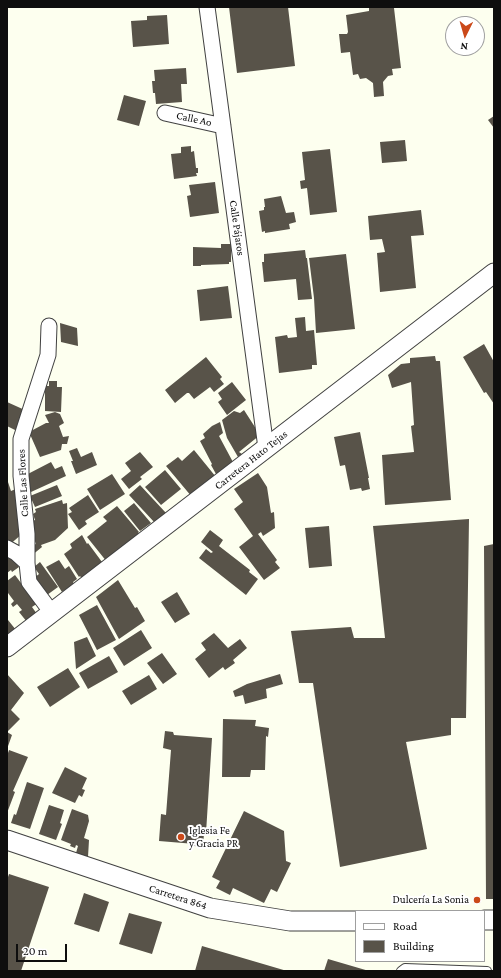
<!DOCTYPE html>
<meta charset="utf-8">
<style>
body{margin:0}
#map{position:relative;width:501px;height:978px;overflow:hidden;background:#fdffef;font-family:"Crimson Pro",serif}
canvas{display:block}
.frame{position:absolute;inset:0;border:8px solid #0e0e0e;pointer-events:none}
.legend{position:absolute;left:355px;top:910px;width:130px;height:52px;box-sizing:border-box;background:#fff;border:1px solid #9f9f9f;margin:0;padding:5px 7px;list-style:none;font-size:12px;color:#0e0e0e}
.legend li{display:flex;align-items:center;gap:8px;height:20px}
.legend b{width:20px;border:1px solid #9f9f9f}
.north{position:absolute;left:445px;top:16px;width:40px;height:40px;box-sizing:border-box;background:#fff;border:1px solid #9f9f9f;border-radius:50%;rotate:185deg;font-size:11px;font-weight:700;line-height:16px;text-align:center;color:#0e0e0e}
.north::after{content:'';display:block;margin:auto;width:14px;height:18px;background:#cb4919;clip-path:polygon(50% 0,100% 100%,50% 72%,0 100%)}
.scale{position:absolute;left:16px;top:944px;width:51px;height:18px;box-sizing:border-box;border:2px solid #0e0e0e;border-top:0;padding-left:5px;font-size:12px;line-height:14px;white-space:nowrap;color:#0e0e0e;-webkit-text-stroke:3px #fff;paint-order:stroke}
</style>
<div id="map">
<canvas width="501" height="978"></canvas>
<div class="frame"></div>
<ul class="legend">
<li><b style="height:5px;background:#fff"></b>Road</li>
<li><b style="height:11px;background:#585349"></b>Building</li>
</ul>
<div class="north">N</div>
<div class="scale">20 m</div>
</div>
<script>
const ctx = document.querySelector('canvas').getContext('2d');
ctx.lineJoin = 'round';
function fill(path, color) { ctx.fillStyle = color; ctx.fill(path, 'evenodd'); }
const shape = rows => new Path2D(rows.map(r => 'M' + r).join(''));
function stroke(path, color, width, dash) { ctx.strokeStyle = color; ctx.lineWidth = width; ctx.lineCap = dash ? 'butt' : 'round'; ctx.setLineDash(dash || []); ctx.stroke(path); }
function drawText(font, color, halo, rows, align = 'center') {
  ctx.font = font + ' "Crimson Pro",serif'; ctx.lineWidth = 4; ctx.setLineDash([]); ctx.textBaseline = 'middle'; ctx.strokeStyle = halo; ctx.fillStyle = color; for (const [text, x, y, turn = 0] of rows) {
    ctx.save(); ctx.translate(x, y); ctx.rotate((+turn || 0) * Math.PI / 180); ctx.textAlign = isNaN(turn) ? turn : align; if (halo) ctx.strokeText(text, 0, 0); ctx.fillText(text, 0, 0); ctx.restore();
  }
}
fill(shape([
 [229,7,288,7,295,66,237,73],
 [369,7,394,7,394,8,401,68,392,69,393,75,388,76,383,82,384,96,374,97,373,83,366,78,360,79,358,74,353,75,350,52,341,53,339,34,347,34,348,32,346,15,369,11],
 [167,15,169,44,133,47,131,21,147,20,147,16],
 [186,68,187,84,181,84,182,102,156,104,155,93,153,93,152,81,155,81,154,70],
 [124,95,146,101,139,126,117,120],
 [494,116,494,128,488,120],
 [405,140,407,161,382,163,380,142],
 [191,146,191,152,194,151,196,168,198,168,198,173,196,173,197,176,174,179,171,154,181,153,181,147],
 [330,149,337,212,310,215,307,188,301,189,300,181,305,180,302,152],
 [215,182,219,213,190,217,187,196,191,195,189,185],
 [281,196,286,213,294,212,296,222,289,224,290,229,265,233,265,231,262,232,259,211,264,210,264,207,265,207,264,199],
 [421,210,424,235,411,236,416,288,380,292,377,253,385,252,382,239,370,240,368,216],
 [221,244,231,244,231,262,229,262,229,264,201,265,201,266,193,266,193,247,221,248],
 [305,250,306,258,307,258,312,299,298,300,296,279,264,282,262,262,264,262,264,254],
 [346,254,355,329,316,333,314,298,309,258],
 [228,286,232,318,200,321,197,290],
 [305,317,306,331,314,330,317,365,312,365,312,369,279,373,275,337,287,335,288,338,297,337,295,318],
 [60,323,77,328,78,346,61,342],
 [484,344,494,362,494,404,486,392,484,393,463,357],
 [435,356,436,361,440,361,451,500,385,505,382,455,414,452,411,426,414,425,411,382,392,388,388,375,401,364,410,363,410,358],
 [206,357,222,377,220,379,224,384,214,392,210,387,194,399,189,393,187,393,175,403,165,390],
 [49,381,57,381,57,387,62,387,61,412,45,411,45,386,49,386],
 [232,382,246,400,227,415,218,402,222,399,218,393],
 [7,402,27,411,19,432,7,426],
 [244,410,260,435,239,452,242,454,238,457,227,438,222,420,234,411,240,413],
 [55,412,60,414,64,423,59,426,63,437,69,436,67,444,62,444,61,450,40,457,29,432,46,423,49,423,45,415],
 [220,422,223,433,219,436,234,464,216,474,211,465,212,464,200,441,205,438,203,434,212,426],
 [360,432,369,478,368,478,370,489,362,491,361,488,350,490,345,465,340,466,334,437],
 [77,448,81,457,92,452,97,465,76,474,71,461,73,461,69,451],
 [194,450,216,477,192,497,166,466,178,457,182,461],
 [140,452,153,467,140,477,142,479,129,489,121,479,131,471,125,463],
 [51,462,55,469,62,466,66,476,31,492,24,476],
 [165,470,181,489,161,505,145,487],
 [258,473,267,487,271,513,274,512,275,528,263,536,261,532,258,534,277,560,275,562,280,568,264,580,239,547,253,536,234,509,243,502,234,489],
 [112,474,125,494,100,510,87,489],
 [7,479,11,491,18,488,22,534,8,546,7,544],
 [57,485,62,496,35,507,30,496],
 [140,485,166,513,155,523,129,495],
 [88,495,99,512,85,521,87,524,79,530,68,514,72,512,69,508],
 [62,500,63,504,67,503,68,528,55,540,41,545,42,547,31,556,31,546,36,544,28,523,35,520,33,514,36,512,35,509],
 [134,503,151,523,140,531,124,511],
 [117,506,139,532,138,533,140,536,107,562,87,537,107,521,103,517],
 [469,519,466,718,451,718,451,735,406,742,427,849,340,867,313,683,299,683,291,631,351,627,354,638,385,638,373,526],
 [329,526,332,566,309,568,305,528],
 [210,530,223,540,219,546,250,570,249,572,258,579,246,595,199,558,206,549,211,553,213,552,201,542],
 [82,535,87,544,88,543,102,562,83,580,80,576,79,577,64,554,72,548,70,544],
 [494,544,494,899,486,899,484,546],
 [8,553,19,567,12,572,11,570,7,573,7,554],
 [59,560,65,569,69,566,77,579,73,582,74,584,62,592,46,567],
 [40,562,58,587,47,595,34,578,39,574,34,567],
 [15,575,33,599,38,603,32,607,37,614,27,622,19,612,22,610,17,604,13,607,11,604,14,601,8,593,7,594,7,581],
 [118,580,135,608,137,607,145,621,119,639,96,597],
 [177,592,190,614,175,623,161,602],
 [97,605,116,640,97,650,79,615],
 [8,620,16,630,7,637,7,621],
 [141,630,152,648,124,666,113,648],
 [214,633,228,648,240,639,247,648,233,660,235,663,225,670,223,667,209,678,195,659,206,650,201,643],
 [87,637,96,656,76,669,74,642],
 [162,653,177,674,163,684,147,663],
 [109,656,118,672,88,689,79,673],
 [68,668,80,687,50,707,37,687],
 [7,674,24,693,11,710,20,719,7,732],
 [280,674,283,684,266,689,267,698,245,704,243,695,235,697,233,691,247,684],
 [149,675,157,689,131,705,122,691],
 [223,719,256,720,255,726,269,728,268,737,266,736,265,770,251,770,250,777,222,777],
 [165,731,173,732,174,735,212,738,206,833,204,833,203,847,194,846,195,844,159,841,161,814,166,815,171,750,163,748],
 [7,732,12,735,7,749],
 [9,750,28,757,13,791,15,792,7,813,7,756],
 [65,767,87,778,82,789,85,790,82,797,79,795,75,803,52,793],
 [27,782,44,788,30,829,11,823,14,814,16,815],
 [49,805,64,810,60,823,62,824,56,840,39,834],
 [72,809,88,815,89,821,84,838,89,840,88,857,76,853,78,846,76,845,75,848,70,846,71,844,61,840],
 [244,811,284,831,286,861,291,863,277,892,271,889,264,903,233,888,230,895,216,888,220,881,212,877],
 [9,874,49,887,21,971,7,971,7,880],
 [84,893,109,902,99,932,74,924],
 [129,913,162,922,152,954,119,944],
 [202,946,287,971,195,971],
 [328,959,369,971,324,971]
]), '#585349');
const service = shape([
 [401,971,405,968,487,971]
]);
const minor = shape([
 [207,7,266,448],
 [165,113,223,126],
 [49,326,48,355,21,439,21,476,27,534,27,563,29,582,52,613],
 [7,548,16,553,27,563]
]);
const tertiary = shape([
 [7,647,494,273],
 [7,840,210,908,290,921,356,921],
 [484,920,494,920]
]);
stroke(service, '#414141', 10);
stroke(minor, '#414141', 17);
stroke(tertiary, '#414141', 21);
stroke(service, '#fff', 8);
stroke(minor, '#fff', 15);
stroke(tertiary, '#fff', 19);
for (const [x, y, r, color] of [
 [181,837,4,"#cb4919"],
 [477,900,4,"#cb4919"]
]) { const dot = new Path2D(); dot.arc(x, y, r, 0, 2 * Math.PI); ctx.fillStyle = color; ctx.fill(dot); stroke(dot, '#fff', 1.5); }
drawText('11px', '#0e0e0e', '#fff', [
 ["Calle Ao",194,119,12],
 ["Calle Pájaros",237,228,82],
 ["Carretera Hato Tejas",251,460,-38],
 ["Calle Las Flores",23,483,-93],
 ["Carretera 864",178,897,18]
]);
drawText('11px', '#0e0e0e', '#fff', [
 ["Iglesia Fe",189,831],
 ["y Gracia PR",189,844],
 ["Dulcería La Sonia",469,900,"right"]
], 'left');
</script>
